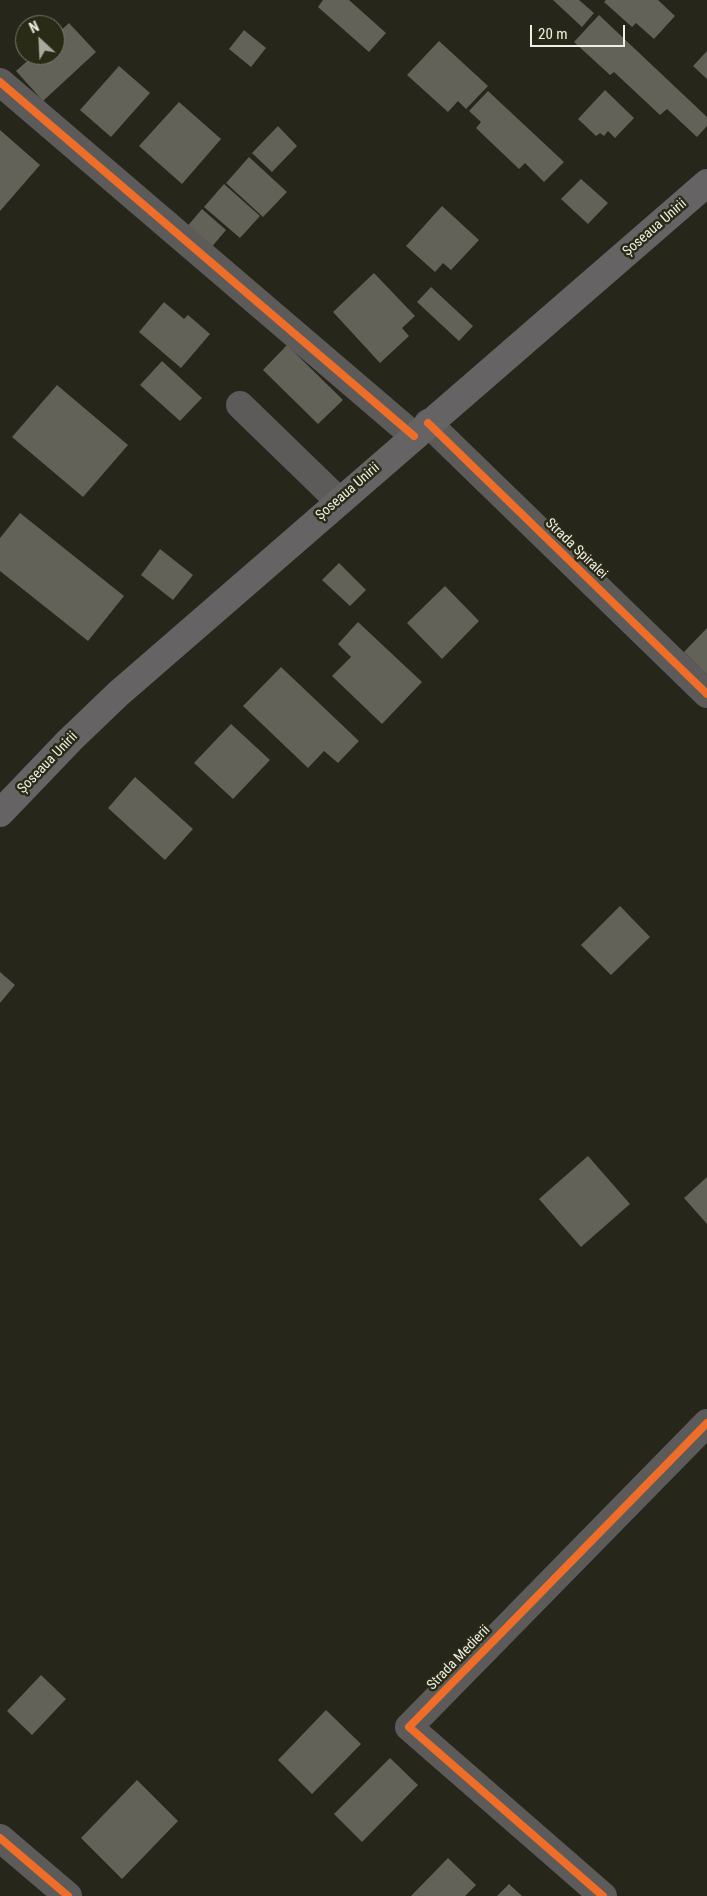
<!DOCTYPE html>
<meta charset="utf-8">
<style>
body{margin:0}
#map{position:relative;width:707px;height:1896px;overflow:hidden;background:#26261b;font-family:"Roboto Condensed",sans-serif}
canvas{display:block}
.north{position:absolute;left:15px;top:15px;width:50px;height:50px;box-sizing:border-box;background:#2a2b16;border:1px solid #787a68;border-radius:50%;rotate:335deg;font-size:14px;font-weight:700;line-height:20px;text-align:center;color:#eef0e3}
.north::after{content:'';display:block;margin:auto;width:18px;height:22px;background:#a8a99d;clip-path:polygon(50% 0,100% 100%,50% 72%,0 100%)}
.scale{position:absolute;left:530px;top:25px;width:95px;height:22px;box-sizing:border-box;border:2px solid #eef0e3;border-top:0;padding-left:6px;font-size:15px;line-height:18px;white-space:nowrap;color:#eef0e3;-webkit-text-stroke:4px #2a2b16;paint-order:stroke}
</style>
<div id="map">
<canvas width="707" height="1896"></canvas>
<div class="north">N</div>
<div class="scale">20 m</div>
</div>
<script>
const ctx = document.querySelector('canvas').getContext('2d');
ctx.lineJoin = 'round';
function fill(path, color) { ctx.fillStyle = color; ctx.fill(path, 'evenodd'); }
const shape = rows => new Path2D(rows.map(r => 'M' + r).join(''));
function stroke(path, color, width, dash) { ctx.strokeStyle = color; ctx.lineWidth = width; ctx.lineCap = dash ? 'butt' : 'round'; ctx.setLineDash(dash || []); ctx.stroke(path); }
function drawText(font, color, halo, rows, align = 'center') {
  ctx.font = font + ' "Roboto Condensed",sans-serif'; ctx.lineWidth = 5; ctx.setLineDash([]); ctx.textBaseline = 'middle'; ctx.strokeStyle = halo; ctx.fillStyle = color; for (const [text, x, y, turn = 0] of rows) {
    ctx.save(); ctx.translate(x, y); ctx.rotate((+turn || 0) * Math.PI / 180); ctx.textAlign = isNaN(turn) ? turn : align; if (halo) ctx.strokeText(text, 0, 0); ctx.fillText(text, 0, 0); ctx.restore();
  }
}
fill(shape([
 [323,0,349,0,386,33,369,52,318,7],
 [553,0,579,0,594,13,582,27],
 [606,0,658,0,675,16,654,39,636,23,632,27,604,2],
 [599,15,707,117,707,126,697,137,667,109,660,115,614,72,610,75,574,42],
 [69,23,96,52,43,101,16,71,34,55,55,55,55,36],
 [244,30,266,48,251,67,229,49],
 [439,41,488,86,466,109,458,101,448,112,407,75],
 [707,51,707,79,693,66],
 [119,66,150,93,111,137,80,110],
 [605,90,634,118,615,138,608,131,604,136,600,133,596,136,578,119],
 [488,91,564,162,544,182,525,163,519,169,476,128,481,122,469,111],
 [179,102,221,139,182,184,139,146],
 [278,126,297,146,272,172,252,153],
 [0,130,40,165,0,211],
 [249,157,287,192,263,217,226,183],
 [581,179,608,203,588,224,561,199],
 [224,184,260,216,240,238,204,207],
 [442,206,479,240,451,270,443,263,435,272,406,246],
 [202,209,226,230,209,250,185,229],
 [374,273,415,316,402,328,409,336,380,363,333,312],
 [431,287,473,326,459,341,417,302],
 [164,302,184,319,188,315,210,334,181,368,139,332],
 [287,345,343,400,318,424,263,370],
 [162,361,202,398,180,421,140,385],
 [57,385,128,445,83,497,12,437],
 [20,513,124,596,88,641,0,571,0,538],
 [160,549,193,575,173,600,141,575],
 [339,563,366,590,350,606,322,580],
 [445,586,479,621,442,659,407,623],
 [358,622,422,682,382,724,332,676,351,657,338,644],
 [707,628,707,675,684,652],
 [281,667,359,741,338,763,324,751,308,768,243,706],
 [231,724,270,760,233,799,194,763],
 [135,777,193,829,165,860,108,808],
 [620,906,650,937,611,975,581,945],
 [0,972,15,985,0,1003],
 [588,1156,630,1204,581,1247,539,1199],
 [707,1177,707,1224,684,1198],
 [41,1675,66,1699,32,1735,7,1711],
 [326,1710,361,1744,312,1794,278,1760],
 [390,1758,418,1785,362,1842,334,1814],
 [137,1780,178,1821,122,1879,81,1838],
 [448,1858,476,1885,465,1896,411,1896],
 [509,1884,522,1896,497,1896]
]), '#626259');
stroke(shape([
 [0,82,414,436],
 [240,405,339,501],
 [428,423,707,694],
 [0,1838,68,1896],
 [603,1896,409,1727,707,1423]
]), '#5d5b5a', 28);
stroke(shape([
 [0,813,70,740,118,694,707,183]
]), '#666364', 28);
stroke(shape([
 [0,82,414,436],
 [428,423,707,694],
 [0,1838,68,1896],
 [603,1896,409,1727,707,1423]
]), '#ee6e29', 8);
drawText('14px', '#eef0e3', '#2a2b16', [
 ["Șoseaua Unirii",655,228,-41],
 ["Șoseaua Unirii",348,492,-41],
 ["Strada Spiralei",576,549,44],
 ["Șoseaua Unirii",48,763,-46],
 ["Strada Medierii",459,1658,-46]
]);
</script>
